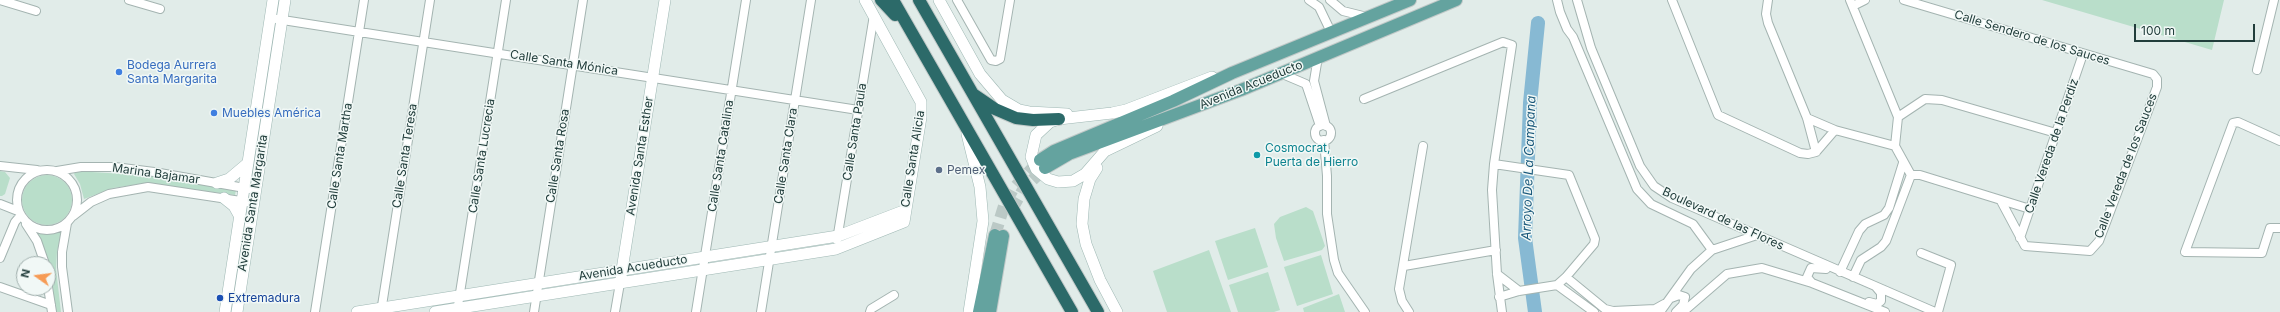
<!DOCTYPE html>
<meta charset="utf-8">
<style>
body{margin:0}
#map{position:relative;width:2280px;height:312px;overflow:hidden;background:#e1ece9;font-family:Inter,sans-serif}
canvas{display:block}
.north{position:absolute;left:16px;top:256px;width:40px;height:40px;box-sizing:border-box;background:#f1f8f6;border:1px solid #9eadab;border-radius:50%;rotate:284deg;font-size:11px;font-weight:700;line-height:16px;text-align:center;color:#213d3b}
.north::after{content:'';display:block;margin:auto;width:14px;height:18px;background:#f69b55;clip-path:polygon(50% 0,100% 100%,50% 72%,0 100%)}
.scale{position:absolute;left:2134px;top:24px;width:121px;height:18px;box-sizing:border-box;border:2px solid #213d3b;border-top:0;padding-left:5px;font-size:12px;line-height:14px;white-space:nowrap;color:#213d3b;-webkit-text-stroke:3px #f1f8f6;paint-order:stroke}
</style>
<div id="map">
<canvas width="2280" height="312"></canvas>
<div class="north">N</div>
<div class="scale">100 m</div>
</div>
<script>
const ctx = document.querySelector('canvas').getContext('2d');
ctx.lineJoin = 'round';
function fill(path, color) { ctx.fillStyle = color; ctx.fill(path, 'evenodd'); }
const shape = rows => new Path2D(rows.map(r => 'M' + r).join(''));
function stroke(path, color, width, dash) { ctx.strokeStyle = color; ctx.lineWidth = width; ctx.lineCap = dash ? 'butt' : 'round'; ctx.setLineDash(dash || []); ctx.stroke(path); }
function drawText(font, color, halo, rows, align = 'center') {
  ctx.font = font + ' Inter,sans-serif'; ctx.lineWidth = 3; ctx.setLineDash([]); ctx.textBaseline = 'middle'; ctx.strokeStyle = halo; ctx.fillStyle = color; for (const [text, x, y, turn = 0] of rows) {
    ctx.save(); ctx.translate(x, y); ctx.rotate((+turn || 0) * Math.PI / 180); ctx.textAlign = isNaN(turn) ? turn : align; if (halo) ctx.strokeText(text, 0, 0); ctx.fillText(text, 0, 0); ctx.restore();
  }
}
fill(shape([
 [2042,0,2224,0,2212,50],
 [0,171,5,172,10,178,5,194,2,196,0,196],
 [76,171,140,175,236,190,235,195,146,183,113,188,84,199,80,184,74,174],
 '22 200a25 25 0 1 1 50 0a25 25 0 1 1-50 0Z',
 [1306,207,1313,211,1325,246,1322,250,1284,261,1276,238,1274,224,1280,217],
 [63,227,57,252,56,269,61,312,55,312,48,266,32,229,44,232,53,232],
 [1255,228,1268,267,1228,280,1215,241],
 [1209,250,1231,312,1167,312,1153,271],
 [1321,255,1333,294,1297,306,1284,267],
 [1268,272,1280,310,1274,312,1238,312,1229,285],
 [1339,294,1345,312,1304,312,1303,308]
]), '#b9deca');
stroke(shape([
 [1535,312,1525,238,1530,103,1538,23]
]), '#87b9d3', 14);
stroke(shape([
 [1012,209,1024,188,1045,168],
 [995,235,1004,206,1013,189,1040,160]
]), '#bbc9c6', 12, [12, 6]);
const street = shape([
 [0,0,36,11],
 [129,0,160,9],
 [957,0,991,60,996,61,1000,59,1010,0],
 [1309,0,1319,7,1331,32],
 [1330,0,1343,11,1367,17],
 [1557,0,1560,12,1567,29,1573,37,1637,189,1651,204,1693,224,1712,250],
 [1577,0,1591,48,1640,166,1654,186,1672,198,1935,312],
 [1672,0,1718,115,1800,153,1808,154,1816,152,1835,130],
 [1768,0,1766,14,1768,23,1807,118,1816,152],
 [1850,0,1898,117,1895,146,1911,175],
 [1904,0,2153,74,2157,79,2157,87,2099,241,2090,251,2025,246,2001,201],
 [1853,6,1865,0],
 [270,18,858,110],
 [1318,57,1314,81,1326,126],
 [2257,70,2274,0],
 [1280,73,1306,84,1320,126],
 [1364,99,1503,42,1512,45,1494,164,1492,190,1497,274,1502,312],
 [1898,117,1925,99,1942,100,2056,133],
 [1807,118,1835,130,1895,146],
 '1315 133a8 8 0 1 1 16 0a8 8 0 1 1-16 0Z',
 [1324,140,1327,176,1327,214,1334,260,1338,273,1365,312],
 [2280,141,2238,122,2233,123,2185,252,2262,253,2270,228,2280,228],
 [1494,164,1569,175,1595,239,1594,244,1566,277,1557,285,1519,291,1499,297],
 [0,166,37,170],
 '17 200a30 30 0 1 1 60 0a30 30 0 1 1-60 0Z',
 [57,171,81,167,115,167,154,172,256,190],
 [1911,175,1920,175,2030,209],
 [0,204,18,211],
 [73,216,91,202,109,194,148,187,254,203],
 [67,223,62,252,62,267,68,312],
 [26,224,37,241,45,264],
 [2020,238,2083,54],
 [837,240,874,15],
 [1921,253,1951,265,1938,312],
 [0,258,15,222,21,215],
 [1404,266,1496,250],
 [1840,272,1859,231,1865,224,1884,215,1889,208,1903,163],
 [1497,274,1519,291],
 [1566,277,1605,309,1613,311,1655,309,1664,304],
 [1853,277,1861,260,1881,247,1886,241,1911,175],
 [1812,283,1807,277,1811,268,1826,269],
 [1557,285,1594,312],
 [0,287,51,305],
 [48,287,52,312],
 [1671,298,1679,295,1685,297,1683,305,1676,312],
 [1869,302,1877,304,1881,301,1881,293,1876,287],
 [315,312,364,0],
 [381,312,430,0],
 [457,312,506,0],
 [534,312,583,0],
 [615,312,620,283],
 [696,312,746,0],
 [761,312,811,0],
 [870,312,871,309,894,295],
 [1409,312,1402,301,1399,289,1423,146],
 [1660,312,1691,269,1712,250,1757,235],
 [1683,312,1727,274,1762,268,1812,283,1885,312]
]);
const secondary = shape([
 [939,0,980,74,1002,100,1019,110,1029,112,1067,114],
 [1157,126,1105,151,1085,174,1073,181,1058,182,1048,179,1036,169,1031,157,1036,135,1050,122,1059,119,1112,113,1126,110,1212,77],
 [967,134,980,187,983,221,969,312],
 [1097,168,1090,179,1084,199,1082,224,1086,244,1100,280,1117,312],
 [217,183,229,179,248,163],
 [224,198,234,206,239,215],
 [621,276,665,0],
 [225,312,273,0],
 [237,312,285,0],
 [357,312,838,236,906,210],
 [435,312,836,249,904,222,921,117,921,102,865,0]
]);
const primary = shape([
 [1040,160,1054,151,1173,101,1232,73,1410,0],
 [1045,168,1069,154,1241,90,1456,0],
 [979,312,995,235],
 [990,312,1003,236]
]);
const highway = shape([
 [881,0,895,15],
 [893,0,1072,312],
 [919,0,1098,312],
 [973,94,995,109,1016,118,1033,120,1059,119]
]);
stroke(street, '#a4b4b1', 10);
stroke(secondary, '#9fb8b4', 12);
stroke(primary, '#c1c9c8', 14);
stroke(highway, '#c1c9c8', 14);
stroke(street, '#fff', 8);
stroke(secondary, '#fff', 11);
stroke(primary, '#64a39f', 12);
stroke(highway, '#2c6a69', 12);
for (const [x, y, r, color] of [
 [119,72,4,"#3f7fe0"],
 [214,113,4,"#3f7fe0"],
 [1257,155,4,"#0f9aa8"],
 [939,170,4,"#5c6f8a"],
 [220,298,4,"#1a4fb4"]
]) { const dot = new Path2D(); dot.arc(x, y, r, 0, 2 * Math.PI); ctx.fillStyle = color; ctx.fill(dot); stroke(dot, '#f1f8f6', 1.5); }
drawText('12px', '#213d3b', '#f1f8f6', [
 ["Calle Sendero de los Sauces",2032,38,17],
 ["Calle Santa Mónica",564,63,9],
 ["Avenida Acueducto",1251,85,-22],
 ["Calle Santa Paula",855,132,-81],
 ["Calle Vereda de la Perdiz",2052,146,-71],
 ["Calle Santa Martha",340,156,-81],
 ["Calle Santa Teresa",405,156,-81],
 ["Calle Santa Lucrecia",482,156,-81],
 ["Calle Santa Rosa",558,156,-81],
 ["Avenida Santa Esther",640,156,-81],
 ["Calle Santa Catalina",721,156,-81],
 ["Calle Santa Clara",786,156,-81],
 ["Calle Santa Alicia",913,159,-81],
 ["Calle Vereda de los Sauces",2126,166,-69],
 ["Marina Bajamar",156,174,8],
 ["Avenida Santa Margarita",253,203,-81],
 ["Boulevard de las Flores",1723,219,25],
 ["Avenida Acueducto",633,268,-9]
]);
drawText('12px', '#366cbe', '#f1f8f6', [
 ["Bodega Aurrera",127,65],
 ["Santa Margarita",127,79],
 ["Muebles América",222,113]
], 'left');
drawText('12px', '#0d838f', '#f1f8f6', [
 ["Cosmocrat,",1265,148],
 ["Puerta de Hierro",1265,162]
], 'left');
drawText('12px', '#4e5e75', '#f1f8f6', [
 ["Pemex",947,170]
], 'left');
drawText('12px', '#164399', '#f1f8f6', [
 ["Extremadura",228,298]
], 'left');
drawText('italic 13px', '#19587b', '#f1f8f6', [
 ["Arroyo De La Campana",1529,168,-88]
]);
</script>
